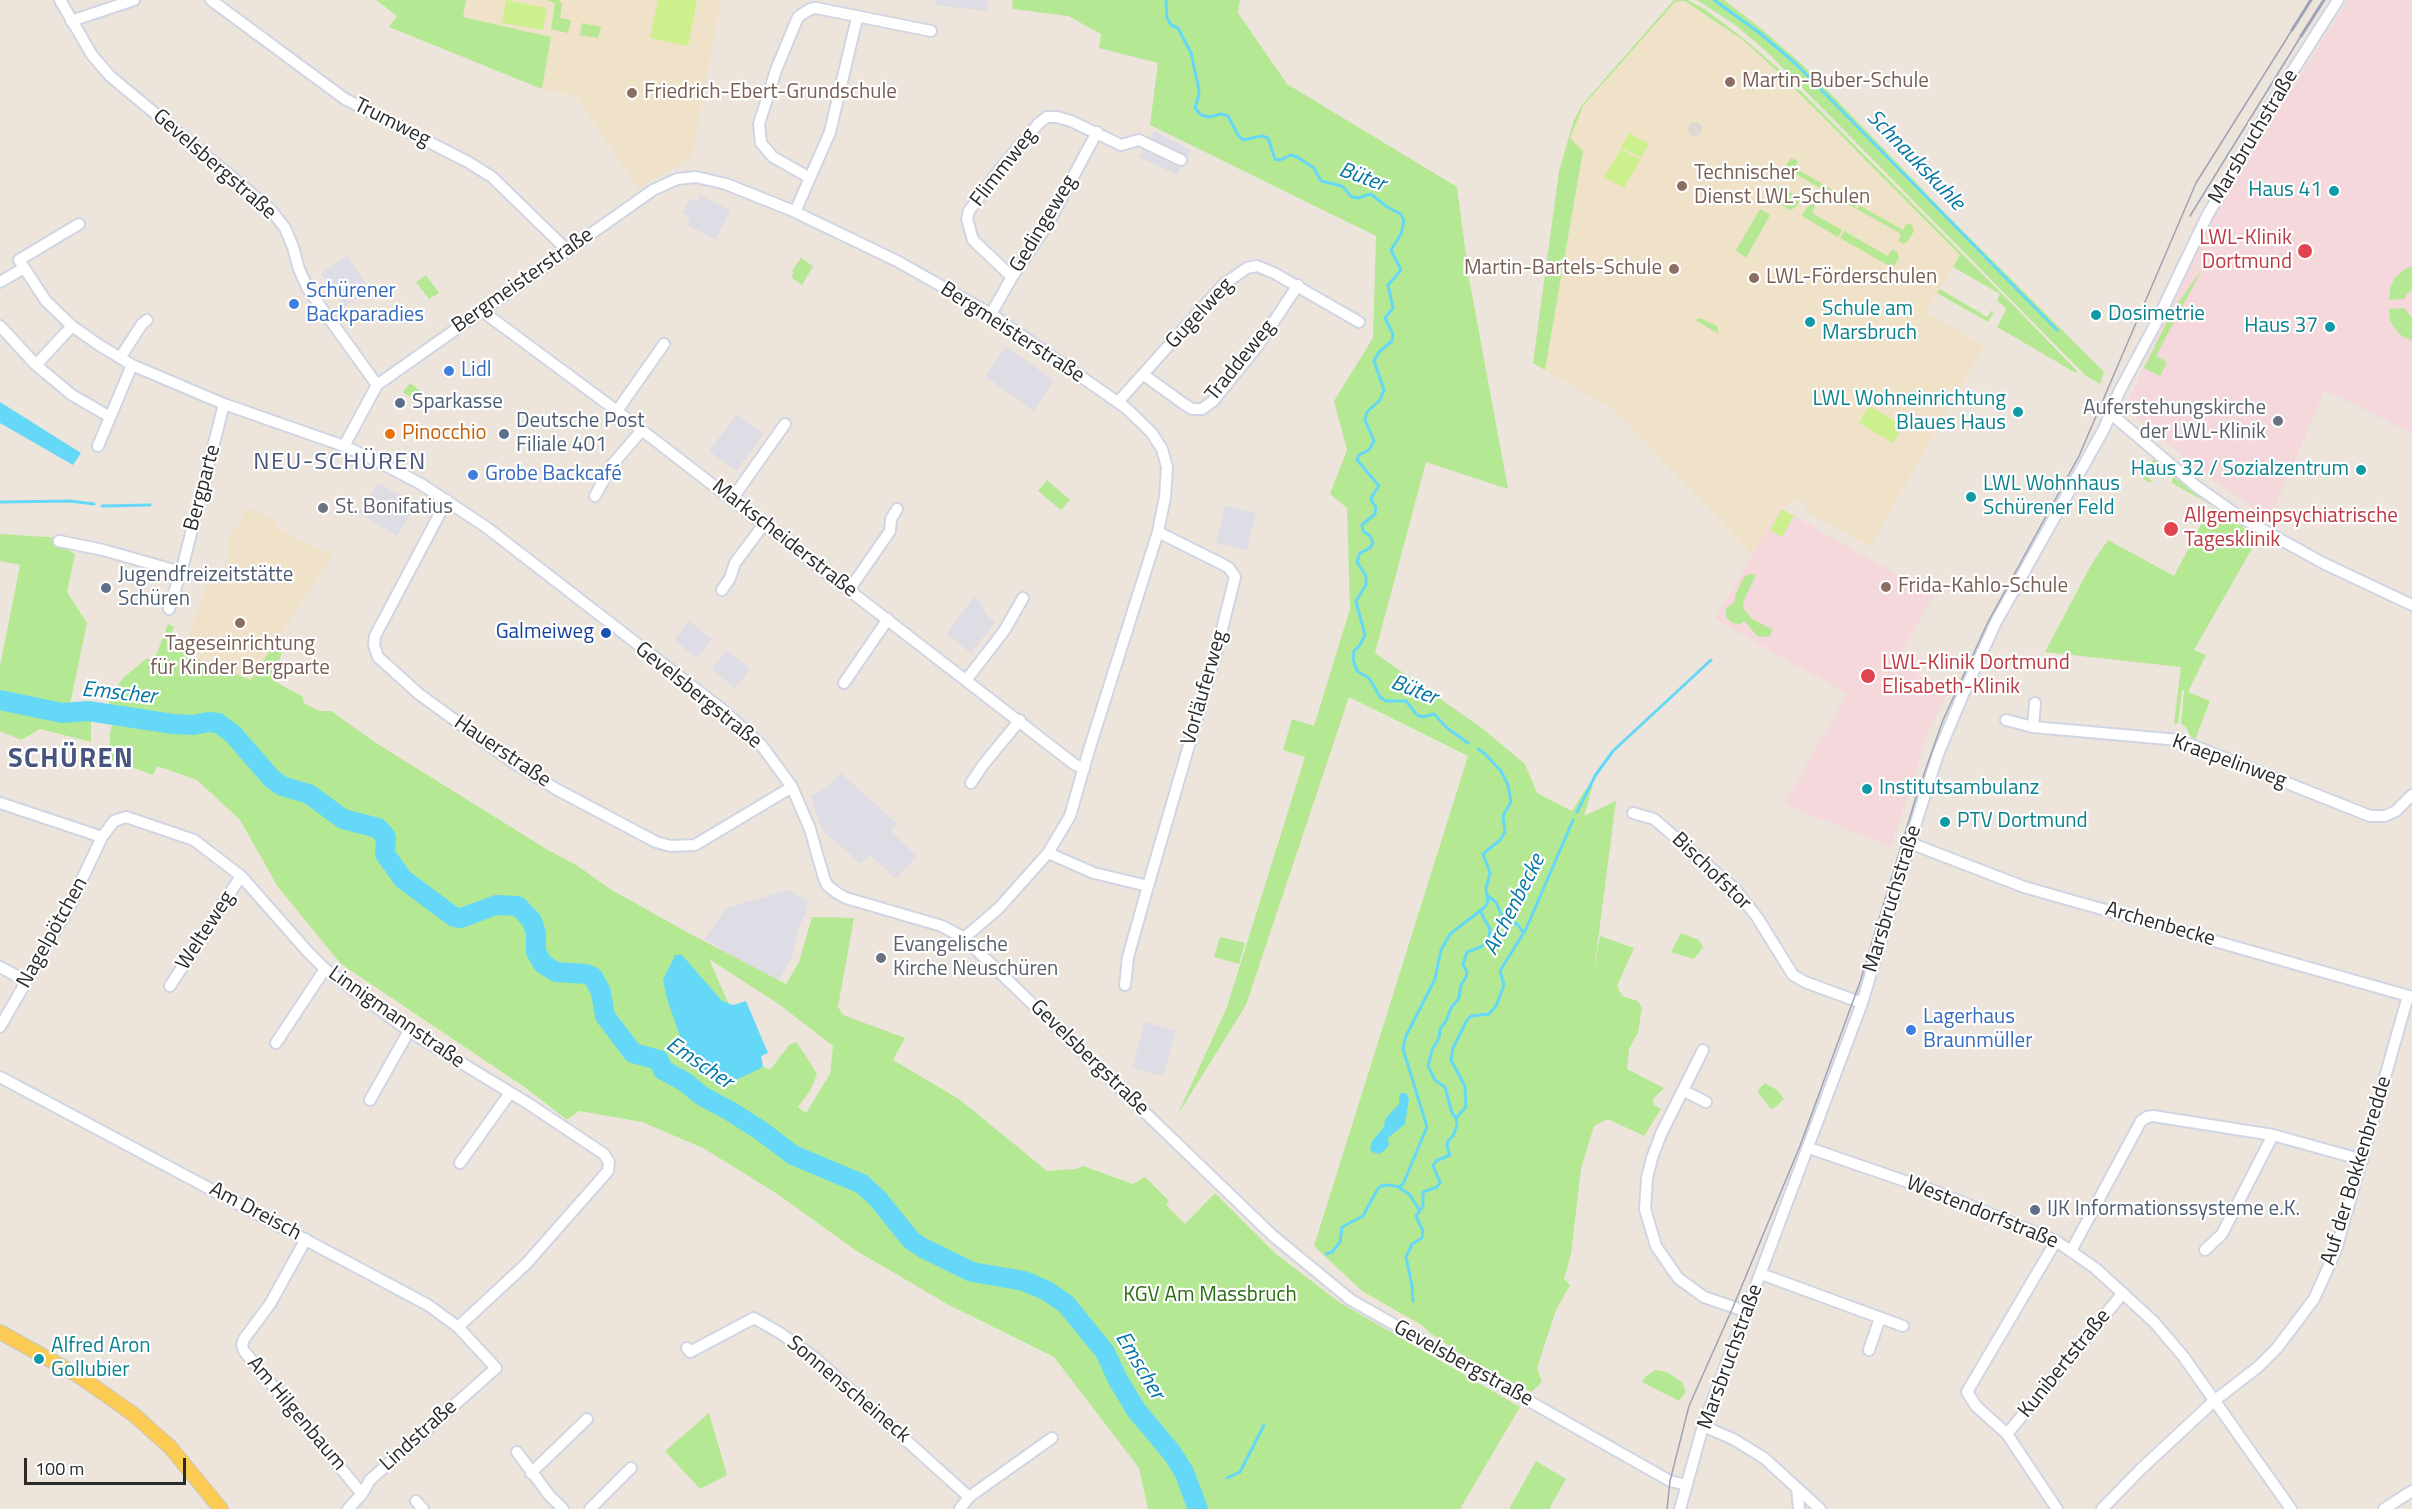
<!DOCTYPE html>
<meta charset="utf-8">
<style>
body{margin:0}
#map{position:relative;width:2412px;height:1509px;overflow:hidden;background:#ede5db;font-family:"Titillium Web",sans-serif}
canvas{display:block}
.scale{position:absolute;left:24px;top:1458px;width:162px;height:27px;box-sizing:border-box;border:3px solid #2a2a2a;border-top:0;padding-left:8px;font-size:18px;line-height:21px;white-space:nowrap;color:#2a2a2a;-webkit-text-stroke:4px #fff;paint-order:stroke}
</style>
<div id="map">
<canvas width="2412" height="1509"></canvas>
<div class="scale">100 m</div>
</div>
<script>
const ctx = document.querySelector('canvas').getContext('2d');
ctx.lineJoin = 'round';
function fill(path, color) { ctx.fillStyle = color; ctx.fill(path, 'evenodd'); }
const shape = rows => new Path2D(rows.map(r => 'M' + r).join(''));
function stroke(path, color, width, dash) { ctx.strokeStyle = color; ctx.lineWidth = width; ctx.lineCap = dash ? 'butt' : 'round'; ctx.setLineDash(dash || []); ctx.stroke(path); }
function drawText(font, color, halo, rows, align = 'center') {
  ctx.font = font + ' "Titillium Web",sans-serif'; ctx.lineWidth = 4.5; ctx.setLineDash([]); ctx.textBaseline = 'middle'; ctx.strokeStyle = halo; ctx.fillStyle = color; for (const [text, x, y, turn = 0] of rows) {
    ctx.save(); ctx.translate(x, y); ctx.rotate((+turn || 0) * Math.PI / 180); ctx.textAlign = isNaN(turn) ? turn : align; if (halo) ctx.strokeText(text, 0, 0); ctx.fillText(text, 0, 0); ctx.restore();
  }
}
fill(shape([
 [936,0,988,0,987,11,936,5],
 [1154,131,1191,150,1177,175,1139,157],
 [700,195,730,210,716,239,686,225,690,217,682,213,689,199,697,202],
 [347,256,370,289,344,307,321,274],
 [1006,346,1054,381,1033,411,985,376],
 [737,414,764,434,736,471,709,451],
 [378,483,417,504,397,536,359,513],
 [1225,506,1256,513,1247,550,1216,543],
 [974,597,982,604,987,616,995,622,971,653,946,634],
 [689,621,712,639,697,658,674,640],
 [727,650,750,669,735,688,712,669],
 [841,773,897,824,890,831,917,856,896,879,870,855,861,864,823,831,810,796,825,789],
 [788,890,807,901,806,914,800,924,791,959,778,982,704,939,727,908],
 [1145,1022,1176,1031,1163,1076,1132,1068]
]), '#dedce5');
fill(shape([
 [466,0,721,0,692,157,638,188,576,96,542,89,551,37,463,17],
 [1676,1,1685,1,1704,12,1743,40,1778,72,1960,255,1926,312,1984,346,1870,547,1810,514,1800,499,1780,508,1752,554,1614,410,1545,370,1583,151,1570,138,1583,106],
 [246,507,275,520,276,526,304,542,333,554,251,680,200,660,183,649,207,585,188,578,192,567,237,583,239,576,223,569,230,554,227,552,230,544,227,543,233,528,237,529]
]), '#f0e2c9');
fill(shape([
 [2348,0,2412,0,2412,434,2325,390,2273,511,2261,514,2201,472,2128,410,2126,405,2190,265,2205,237,2205,229],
 [1780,508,1934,595,1896,661,1948,691,1923,744,1924,747,1891,847,1784,804,1847,694,1715,619]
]), '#f5d8db');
fill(shape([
 [376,0,466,0,463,17,551,37,542,89,389,27,397,16],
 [546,0,559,0,562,4,560,18,571,20,568,33,551,29,555,3],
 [1012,0,1240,0,1238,13,1287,84,1457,187,1469,278,1508,489,1426,462,1375,653,1483,729,1525,764,1537,793,1572,811,1585,790,1593,785,1584,816,1616,801,1594,971,1600,936,1634,948,1617,986,1622,996,1638,1001,1642,1008,1638,1032,1629,1049,1627,1069,1664,1088,1653,1099,1654,1105,1661,1109,1644,1136,1608,1119,1594,1126,1581,1169,1571,1254,1564,1279,1570,1285,1556,1310,1537,1368,1542,1382,1531,1392,1467,1358,1430,1333,1423,1326,1362,1291,1314,1246,1468,756,1349,697,1246,1005,1177,1116,1227,1007,1305,757,1283,750,1292,719,1314,726,1350,609,1347,508,1330,494,1347,450,1334,401,1373,338,1376,236,1150,125,1158,63,1099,48,1101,34,1068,16,1013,9],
 [1674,0,1688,0,1706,10,1744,39,1780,70,2013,305,2077,371,2076,373,1997,327,2006,310,2003,305,1997,301,2000,294,1953,267,1960,255,1778,72,1743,40,1685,1,1676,1,1583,106,1570,138,1583,151,1545,370,1533,363,1559,171,1574,120,1582,105],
 [1697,0,1724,0,1764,31,1805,67,1948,216,2104,372,2100,384,2086,376,1766,51,1734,24],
 [582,23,601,27,598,38,580,35],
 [1791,158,1798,161,1795,168,1857,204,1855,208,1792,172,1788,179,1784,177,1782,172],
 [1775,185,1798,196,1800,201,1795,208,1790,210,1770,198,1769,193],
 [1813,204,1815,206,1812,213,1842,230,1838,237,1802,216,1808,206],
 [1859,205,1903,230,1907,223,1912,225,1914,231,1908,241,1904,244,1898,241,1901,234,1857,209],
 [1760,209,1770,215,1746,258,1736,250],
 [1844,231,1888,256,1892,249,1897,252,1899,258,1893,268,1840,238],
 [801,258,813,266,802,285,791,277,794,273,792,271],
 [2412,266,2412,289,2407,294,2404,299,2389,300,2390,289,2394,279,2402,271],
 [2203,268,2156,356,2167,362,2160,376,2144,368,2174,308],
 [426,275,439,293,429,299,416,282],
 [1940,289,1987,317,1992,310,1993,314,1988,322,1937,293],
 [2404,308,2412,318,2412,341,2399,334,2390,321,2389,309],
 [1700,318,1717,326,1719,334,1695,320],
 [410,383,423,393,417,402,403,392],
 [2154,458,2164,467,2161,472,2154,469,2149,479,2152,481,2151,483,2143,479],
 [2173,476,2204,501,2172,483],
 [1047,480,1070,500,1061,510,1038,491],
 [2213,508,2252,533,2254,542,2253,547,2194,650,2206,655,2188,692,2210,701,2195,740,2189,734,2187,728,2181,724,2184,691,2182,690,2178,724,2174,723,2181,667,2045,652,2091,565,2108,540,2174,576,2205,517,2205,512],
 [0,534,63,538,66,549,75,554,67,592,87,623,69,709,91,709,91,742,40,729,21,740,0,731,0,666,20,565,0,561],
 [1750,574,1755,575,1755,577,1743,602,1744,609,1751,618,1773,630,1769,637,1757,636,1745,621,1740,624,1732,623,1726,617,1726,609,1735,601,1735,595,1744,577],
 [168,624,174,627,171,636,186,642,183,649,200,660,251,680,274,644,283,647,274,681,302,696,304,703,319,711,331,711,376,743,548,850,578,866,610,889,683,930,786,984,799,962,812,917,854,918,838,1007,843,1015,905,1038,893,1060,959,1099,1047,1171,1076,1169,1083,1166,1133,1184,1145,1177,1169,1201,1166,1205,1185,1224,1215,1193,1276,1254,1339,1302,1520,1407,1460,1509,1148,1509,1139,1468,1054,1357,949,1305,855,1250,776,1193,703,1148,642,1122,579,1111,567,1120,526,1088,341,964,278,887,240,820,197,780,157,766,153,775,109,759,110,733,115,712,106,710,113,692,123,678,146,659,153,658,157,653],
 [709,959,780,1005,833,1046,830,1074,806,1113,798,1107,810,1091,817,1074,804,1053,796,1042,789,1045,770,1070,754,1062],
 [1681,933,1699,940,1703,947,1694,959,1671,952],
 [1220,937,1245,943,1239,964,1214,957],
 [1765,1083,1777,1090,1784,1099,1776,1107,1771,1109,1759,1094,1758,1090],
 [1656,1370,1667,1372,1682,1382,1686,1392,1679,1401,1642,1382,1646,1376],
 [709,1413,727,1475,700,1489,665,1451],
 [1536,1461,1566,1479,1549,1509,1509,1509]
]), '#b5e893');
fill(shape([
 [506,0,547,8,543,30,502,23],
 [658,0,697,0,688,46,650,38],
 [1629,133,1649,144,1641,158,1621,147],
 [1621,149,1640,160,1624,188,1604,177],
 [1869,406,1903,426,1893,443,1859,423],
 [1782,509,1794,516,1782,537,1770,530]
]), '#ccf08e');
fill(shape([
 '1688 129a7 7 0 1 1 14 0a7 7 0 1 1-14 0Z'
]), '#ddd8d2');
fill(shape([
 [0,402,81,453,73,465,0,423],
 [675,955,682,955,722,1001,733,1005,746,1001,768,1053,761,1056,763,1066,761,1068,736,1080,722,1082,697,1067,690,1058,684,1048,667,999,663,980],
 [1400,1093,1406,1093,1409,1099,1405,1124,1388,1138,1389,1145,1385,1150,1379,1154,1372,1152,1370,1148,1372,1141,1384,1127,1385,1119,1399,1104]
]), '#66d8f7');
stroke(shape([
 [1166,0,1167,18,1171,25,1178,28,1191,53,1198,85,1199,94,1195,108,1201,115,1209,117,1221,114,1228,116,1238,135,1243,140,1262,136,1268,138,1275,159,1280,160,1291,155,1297,157,1314,168,1321,181,1342,186,1352,197,1358,198,1371,194,1387,207,1401,214,1404,221,1401,234,1391,250,1401,270,1388,285,1393,308,1385,318,1393,334,1392,341,1379,352,1374,361,1384,390,1380,400,1367,412,1365,420,1374,441,1369,450,1359,455,1357,460,1379,486,1372,496,1371,500,1376,507,1375,514,1362,525,1363,531,1370,536,1373,543,1370,548,1360,553,1357,562,1366,576,1366,585,1356,601,1365,635,1360,645,1354,651,1353,659,1357,671,1369,678,1380,697,1386,701,1406,701,1417,715,1423,717,1434,714,1447,728,1468,743],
 [1714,0,1761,34,1796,64,2057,330],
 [0,502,70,501,94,504],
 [102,506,150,505],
 [1577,812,1595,776,1613,751,1711,660],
 [1488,896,1496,902,1501,914,1518,925,1523,932],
 [1456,1118,1452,1113,1445,1087,1435,1080,1428,1066,1432,1050,1439,1038,1440,1029,1446,1021,1451,1008,1459,998,1461,985,1466,977,1467,972,1463,964,1467,952,1481,947,1489,939,1490,929,1480,911],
 [1400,1188,1410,1195,1420,1211],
 [1326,1254,1332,1252,1340,1242,1342,1227,1363,1216,1377,1190,1381,1186,1389,1185,1399,1187,1403,1184,1427,1127,1403,1049,1406,1036,1435,979,1441,950,1450,934,1485,907,1488,902,1486,888,1490,873,1483,854,1500,840,1505,832,1503,816,1511,802,1508,785,1501,771,1484,753,1478,749],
 [1413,1301,1412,1286,1406,1257,1412,1244,1422,1238,1423,1231,1416,1216,1423,1206,1423,1192,1437,1187,1440,1182,1433,1166,1436,1161,1450,1155,1447,1146,1448,1141,1453,1136,1457,1125,1456,1118,1466,1107,1465,1086,1451,1060,1453,1048,1467,1020,1471,1016,1489,1014,1496,1006,1504,985,1500,971,1526,929,1573,820],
 [1227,1478,1240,1472,1264,1425],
 [1193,1493,1199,1492]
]), '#66d8f7', 3);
stroke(shape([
 [0,700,62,713,88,711,173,724,193,725,209,722,218,723,233,734,272,779,282,786,309,794,343,819,378,828,386,837,385,854,403,879,454,917,461,918,496,905,518,906,532,921,536,933,536,952,543,964,556,972,586,974,593,977,601,992,605,1016,633,1053,659,1060,663,1070,685,1082,702,1096,730,1111,760,1130,793,1155,862,1184,878,1199,911,1240,923,1248,972,1272,1024,1281,1047,1291,1066,1304,1105,1352,1118,1380,1136,1410,1172,1453,1184,1472,1198,1509]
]), '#66d8f7', 20);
const minor = shape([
 [60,0,92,55,110,76,270,209,285,228,293,247,299,269,308,289,377,385],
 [211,0,345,99,468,162,492,177,568,251],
 [71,21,134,0],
 [810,178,773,157,761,143,759,124,776,70,798,17,810,9,816,8,931,31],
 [795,212,830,132,857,18],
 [79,224,19,260,46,301,72,326,99,345,132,365,224,404,344,446,381,463,421,484,486,527,724,711,762,746,792,787,810,829,824,878,827,885,837,893,846,898,942,926,964,938,1272,1235,1351,1300,1670,1481,1687,1485],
 [1012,277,973,240,967,219,969,211,1001,168,1039,123,1047,117,1057,117,1071,121,1121,145,1139,140,1181,160],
 [0,282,24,268],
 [482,311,617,411,1074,764,1084,769],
 [991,314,1012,277,1049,222,1097,132],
 [0,326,36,365,72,395,110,417],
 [120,358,142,324,147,320],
 [36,365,72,326],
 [1144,375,1184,404,1192,409,1202,409,1213,401,1259,344,1298,285],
 [1118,402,1224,284,1247,268,1257,266,1274,273,1359,322],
 [617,411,664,344],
 [2110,413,2196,486,2240,517,2323,563,2412,605],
 [98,446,132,365],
 [344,446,377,385,653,190,677,179,696,177,726,184,791,210,897,261,991,314,1126,408,1151,432,1162,449,1167,467,1165,497,1158,532,1089,750,1070,816,1048,853,999,908,964,938],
 [595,496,612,465,642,430],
 [732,499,785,424],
 [447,500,375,636,374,645,378,657,419,694,511,761,556,789,656,842,671,846,695,845,792,787],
 [59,541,103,550,181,572],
 [722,590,730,578,735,563,764,524],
 [849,590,890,531,891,519,897,509],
 [169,609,184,561,224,404],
 [967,679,1004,631,1023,598],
 [844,683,888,619],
 [2006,720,2033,727,2179,740,2370,816,2385,816,2396,811,2412,795],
 [2033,727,2035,703],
 [971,783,983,765,1020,720],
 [0,803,102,837],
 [1633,813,1654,819,1735,889,1757,917,1793,975,1805,982,1862,1003],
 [1910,843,2024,887,2412,997],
 [1048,853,1094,873,1148,886,1217,649,1235,577,1229,568,1222,564,1158,532],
 [0,967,26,981],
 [1125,985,1128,957,1148,886],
 [170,986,241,876],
 [0,1027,68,909,102,837,114,821,126,817,194,840,241,876,308,952,325,969,409,1031,529,1104,604,1154,609,1162,608,1171,526,1264,458,1327],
 [276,1043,325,969],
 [1703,1050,1661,1134,1652,1158,1647,1178,1645,1209,1656,1246,1678,1278,1704,1297,1748,1312],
 [0,1077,428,1305,458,1327,496,1368,370,1480,362,1494,348,1509],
 [1684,1091,1706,1102],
 [370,1100,409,1031],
 [1809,1148,1934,1191,2056,1241,2095,1268,2154,1322,2183,1356,2291,1509],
 [460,1163,510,1093],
 [306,1239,270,1304,244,1339,242,1345,244,1351,362,1494],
 [2056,1241,1967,1392,1976,1406,2007,1434,2057,1509],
 [2205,1250,2222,1234,2273,1135],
 [2071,1251,2141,1121,2147,1117,2153,1116,2273,1135,2363,1160],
 [1761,1274,1903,1326],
 [687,1348,690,1352,754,1318,780,1333,815,1358,969,1497],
 [1869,1350,1880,1318],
 [1703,1426,1733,1439,1764,1458,1820,1509],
 [2007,1434,2123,1293],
 [517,1452,549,1495,563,1509],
 [531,1473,587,1419],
 [1797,1488,1799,1509],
 [416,1501,423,1509],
 [590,1509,631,1468],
 [960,1509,969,1497,1052,1438],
 [1680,1509,1703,1426,1862,1003,1919,813,1938,754,1961,699,1996,622,2104,429,2119,392,2155,325,2207,216,2273,102,2338,0],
 [2102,1509,2141,1469,2214,1401,2258,1367,2277,1348,2314,1299,2336,1250,2408,996],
 [2384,1509,2412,1491]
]);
const major = shape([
 [0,1332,79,1376,133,1414,170,1447,221,1509]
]);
stroke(minor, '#d0d5e4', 14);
stroke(major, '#c8c8c8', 16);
stroke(minor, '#fff', 10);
stroke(major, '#fbcb53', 14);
stroke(shape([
 [2190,216,2301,36],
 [1667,1509,1670,1481,1689,1406,1733,1307,1800,1146,1860,982,1917,794,1943,720,1988,622,2079,456,2196,183,2292,30]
]), '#9da2b6', 1.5);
stroke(shape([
 [2292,30,2311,0],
 [2301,36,2324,0]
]), '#9da2b6', 3);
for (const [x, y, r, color] of [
 [1730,82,6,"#8d6e63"],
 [632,93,6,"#8d6e63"],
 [1682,186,6,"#8d6e63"],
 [2334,191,6,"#0f9aa8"],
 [2305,251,8,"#e0444e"],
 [1674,269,6,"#8d6e63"],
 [1754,278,6,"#8d6e63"],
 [294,304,6,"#3f7fe0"],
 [2096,315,6,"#0f9aa8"],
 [1810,322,6,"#0f9aa8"],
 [2330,327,6,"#0f9aa8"],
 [449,371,6,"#3f7fe0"],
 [400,403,6,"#5c6f8a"],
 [2018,412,6,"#0f9aa8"],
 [2278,421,6,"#6b7280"],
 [390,434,6,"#e8710a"],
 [504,434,6,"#5c6f8a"],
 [2361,470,6,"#0f9aa8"],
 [473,475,6,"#3f7fe0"],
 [1971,497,6,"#0f9aa8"],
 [323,508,6,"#6b7280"],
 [2171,529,8,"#e0444e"],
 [1886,587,6,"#8d6e63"],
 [106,588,6,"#5c6f8a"],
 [240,623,6,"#8d6e63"],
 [606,633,6,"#1a4fb4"],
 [1868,676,8,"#e0444e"],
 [1867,789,6,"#0f9aa8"],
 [1945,822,6,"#0f9aa8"],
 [881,958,6,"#6b7280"],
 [1911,1030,6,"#3f7fe0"],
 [2035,1210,6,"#5c6f8a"],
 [39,1359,6,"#0f9aa8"]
]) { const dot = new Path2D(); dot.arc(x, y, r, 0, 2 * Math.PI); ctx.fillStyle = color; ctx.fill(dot); stroke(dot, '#fff', 2); }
drawText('21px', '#785e54', '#fff', [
 ["Martin-Buber-Schule",1742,82],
 ["Friedrich-Ebert-Grundschule",644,93],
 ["Technischer",1694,174],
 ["Dienst LWL-Schulen",1694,198],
 ["Martin-Bartels-Schule",1662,269,"right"],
 ["LWL-Förderschulen",1766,278],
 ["Frida-Kahlo-Schule",1898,587],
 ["Tageseinrichtung",240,645,"center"],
 ["für Kinder Bergparte",240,669,"center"]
], 'left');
drawText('21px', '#2a2a2a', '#fff', [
 ["Trumweg",392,123,27],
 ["Marsbruchstraße",2254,137,-59],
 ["Gevelsbergstraße",214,165,41],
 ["Flimmweg",1004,168,-52],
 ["Gedingeweg",1044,224,-59],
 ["Bergmeisterstraße",523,281,-35],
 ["Gugelweg",1200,314,-47],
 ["Bergmeisterstraße",1012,333,33],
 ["Traddeweg",1241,361,-51],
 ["Bergparte",203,488,-75],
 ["Markscheiderstraße",784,539,38],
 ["Vorläuferweg",1205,688,-74],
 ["Gevelsbergstraße",698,696,39],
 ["Hauerstraße",502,752,34],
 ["Kraepelinweg",2229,762,20],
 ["Bischofstor",1711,872,44],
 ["Marsbruchstraße",1893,899,-73],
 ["Archenbecke",2160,925,16],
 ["Welteweg",206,931,-57],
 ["Nagelpötchen",53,933,-61],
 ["Linnigmannstraße",396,1018,35],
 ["Gevelsbergstraße",1089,1058,44],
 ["Auf der Bokkenbredde",2357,1171,-73],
 ["Am Dreisch",255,1212,28],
 ["Westendorfstraße",1982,1213,22],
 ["Marsbruchstraße",1731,1357,-70],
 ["Gevelsbergstraße",1463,1364,29],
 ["Kunibertstraße",2065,1364,-51],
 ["Sonnenscheineck",848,1390,40],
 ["Am Hilgenbaum",296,1414,50],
 ["Lindstraße",419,1436,-42]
]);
drawText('21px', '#0d838f', '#fff', [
 ["Haus 41",2322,191,"right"],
 ["Schule am",1822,310],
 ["Marsbruch",1822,334],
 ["Dosimetrie",2108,315],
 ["Haus 37",2318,327,"right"],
 ["LWL Wohneinrichtung",2006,400,"right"],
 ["Blaues Haus",2006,424,"right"],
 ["Haus 32 / Sozialzentrum",2349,470,"right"],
 ["LWL Wohnhaus",1983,485],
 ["Schürener Feld",1983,509],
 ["Institutsambulanz",1879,789],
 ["PTV Dortmund",1957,822],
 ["Alfred Aron",51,1347],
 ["Gollubier",51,1371]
], 'left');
drawText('21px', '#be3a42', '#fff', [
 ["LWL-Klinik",2292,239,"right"],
 ["Dortmund",2292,263,"right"],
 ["Allgemeinpsychiatrische",2184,517],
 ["Tagesklinik",2184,541],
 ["LWL-Klinik Dortmund",1882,664],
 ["Elisabeth-Klinik",1882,688]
], 'left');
drawText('21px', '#366cbe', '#fff', [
 ["Schürener",306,292],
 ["Backparadies",306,316],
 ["Lidl",461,371],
 ["Grobe Backcafé",485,475],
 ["Lagerhaus",1923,1018],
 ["Braunmüller",1923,1042]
], 'left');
drawText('21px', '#4e5e75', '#fff', [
 ["Sparkasse",412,403],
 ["Deutsche Post",516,422],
 ["Filiale 401",516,446],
 ["Jugendfreizeitstätte",118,576],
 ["Schüren",118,600],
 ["IJK Informationssysteme e.K.",2047,1210]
], 'left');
drawText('21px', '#5b616d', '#fff', [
 ["Auferstehungskirche",2266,409,"right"],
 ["der LWL-Klinik",2266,433,"right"],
 ["St. Bonifatius",335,508],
 ["Evangelische",893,946],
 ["Kirche Neuschüren",893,970]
], 'left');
drawText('21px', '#c56008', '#fff', [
 ["Pinocchio",402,434]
], 'left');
drawText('21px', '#164399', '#fff', [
 ["Galmeiweg",594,633]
], 'right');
drawText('21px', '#2c6d15', '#fff', [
 ["KGV Am Massbruch",1210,1296]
]);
drawText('italic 22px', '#0476a5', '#fff', [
 ["Schnaukskuhle",1915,161,46],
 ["Büter",1362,178,20],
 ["Büter",1414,691,21],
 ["Emscher",119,694,6],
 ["Archenbecke",1515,905,-63],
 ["Emscher",699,1064,34],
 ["Emscher",1139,1366,59]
]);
ctx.letterSpacing = '1.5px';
drawText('24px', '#47547e', '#fff', [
 ["NEU-SCHÜREN",340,463]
]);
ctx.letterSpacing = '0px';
ctx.letterSpacing = '1.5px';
drawText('bold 27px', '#47547e', '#fff', [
 ["SCHÜREN",71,760]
]);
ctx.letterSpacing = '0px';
</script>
